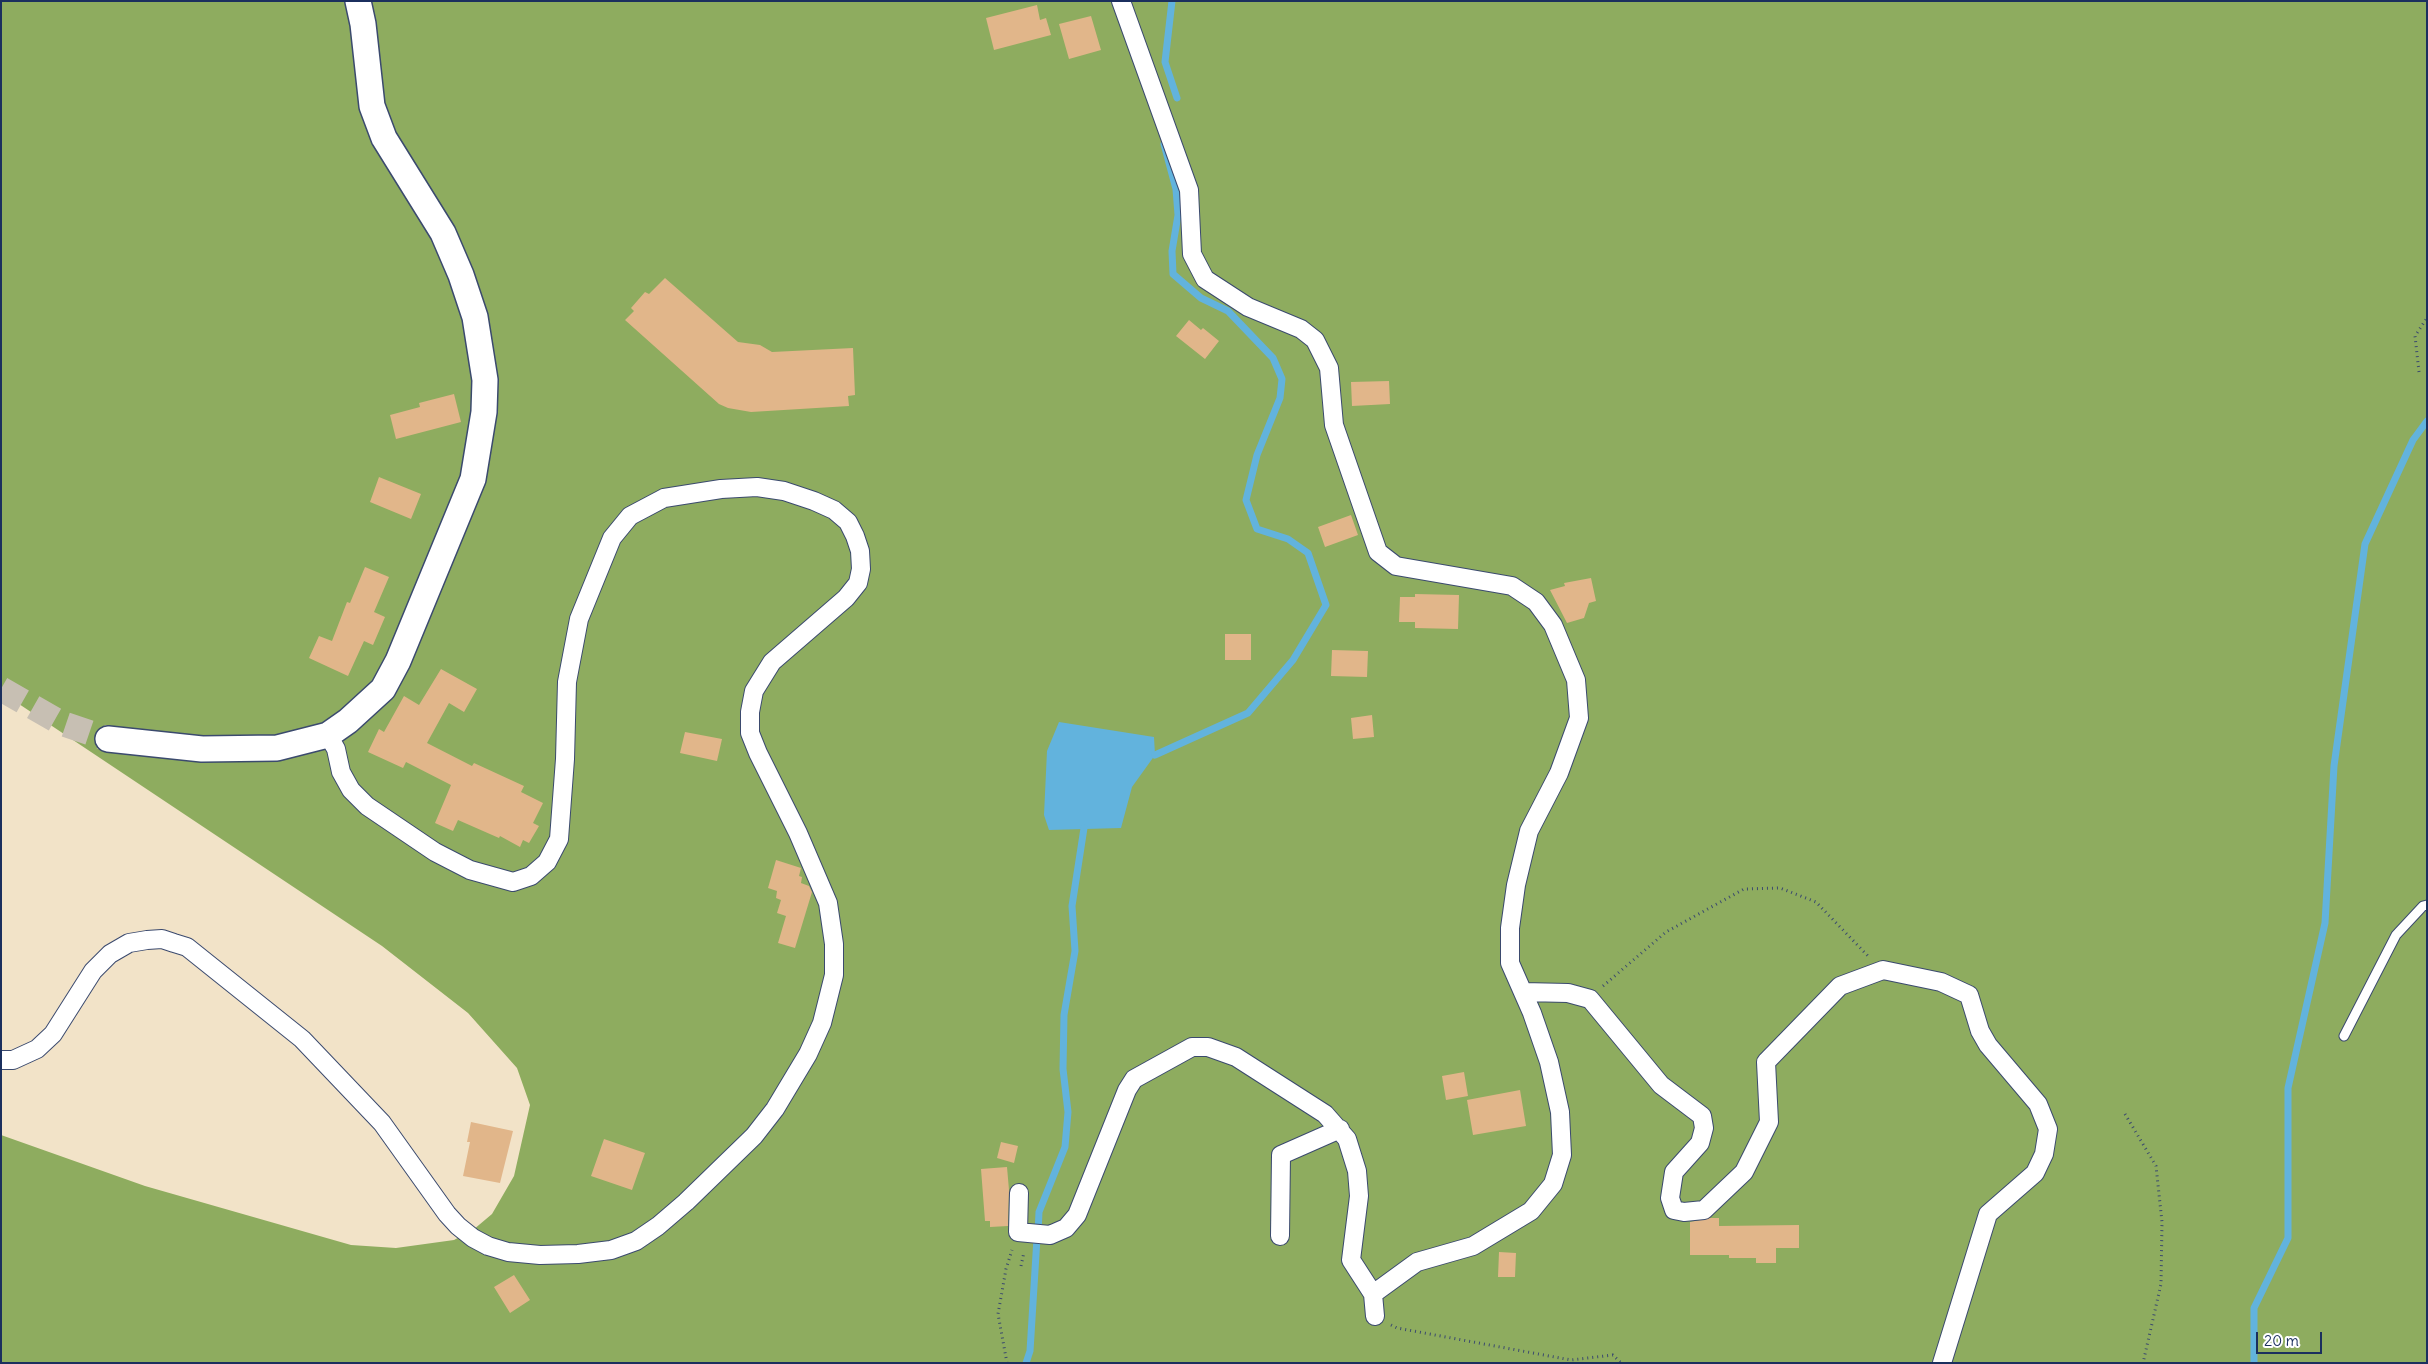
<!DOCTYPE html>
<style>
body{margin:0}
#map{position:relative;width:2428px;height:1364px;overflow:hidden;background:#f2e3c8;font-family:Delius,sans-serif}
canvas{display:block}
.frame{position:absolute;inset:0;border:2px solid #1b2f5e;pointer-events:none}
.scale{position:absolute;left:2256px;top:1332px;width:66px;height:22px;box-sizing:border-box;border:2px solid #1b2f5e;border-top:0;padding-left:6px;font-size:15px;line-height:18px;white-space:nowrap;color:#1b2f5e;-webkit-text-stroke:4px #fff;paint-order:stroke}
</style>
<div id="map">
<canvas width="2428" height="1364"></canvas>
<div class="frame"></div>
<div class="scale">20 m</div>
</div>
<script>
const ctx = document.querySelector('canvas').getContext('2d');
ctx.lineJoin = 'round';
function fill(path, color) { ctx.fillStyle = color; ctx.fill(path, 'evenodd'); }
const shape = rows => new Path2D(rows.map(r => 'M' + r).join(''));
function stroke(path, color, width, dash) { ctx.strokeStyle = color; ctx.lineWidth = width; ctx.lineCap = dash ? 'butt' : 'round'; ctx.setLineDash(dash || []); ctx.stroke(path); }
fill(shape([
 [1,1,2427,1,2427,1363,1,1363,1,1135,145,1186,351,1245,396,1248,454,1240,473,1230,492,1214,514,1176,530,1105,517,1068,468,1013,382,946,1,692]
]), '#8eac5f');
fill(shape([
 [1059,722,1154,737,1155,755,1132,787,1121,828,1049,830,1044,815,1047,751]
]), '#62b3dd');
stroke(shape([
 [1172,1,1165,62,1177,98],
 [1155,755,1248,713,1293,660,1326,605,1308,553,1288,539,1257,529,1246,500,1257,455,1280,398,1282,379,1273,358,1228,311,1201,298,1173,274,1172,251,1178,215,1176,189,1164,144],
 [1038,1233,1039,1212,1065,1147,1068,1112,1063,1069,1064,1015,1075,951,1072,906,1084,828],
 [1026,1363,1030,1351,1037,1238],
 [2254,1363,2254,1308,2288,1238,2288,1088,2325,923,2334,766,2365,544,2413,440,2427,421]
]), '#62b3dd', 7);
fill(shape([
 [1037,5,1040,20,1046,18,1051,35,994,50,986,18],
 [1091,16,1101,50,1069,59,1059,24],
 [665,278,738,342,760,345,772,352,853,348,855,395,848,396,849,406,751,412,728,408,719,404,625,320,634,311,631,308,645,292,649,294],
 [1189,320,1201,330,1203,328,1219,341,1205,359,1176,336],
 [1389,381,1390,404,1352,406,1351,382],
 [454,394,461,422,396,439,390,415,420,407,419,403],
 [379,477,421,494,411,519,370,502],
 [1351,515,1358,535,1325,547,1318,527],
 [365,567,389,577,374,612,385,617,373,645,364,641,348,676,309,658,319,636,332,641,347,602,350,603],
 [1591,578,1596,601,1589,603,1584,618,1567,623,1550,590,1565,586,1564,583],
 [1415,594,1459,595,1458,629,1415,628,1415,622,1399,622,1400,597,1415,597],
 [1225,634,1251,634,1251,660,1225,660],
 [1332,650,1368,651,1367,677,1331,676],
 [441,669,477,689,464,712,449,703,427,743,472,766,474,763,524,786,521,792,543,803,533,823,539,826,529,843,523,840,520,847,500,836,499,838,458,820,453,831,435,823,451,785,406,762,403,768,368,752,379,729,384,732,404,696,419,705],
 [1372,715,1374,737,1353,739,1351,718],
 [685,732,722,739,717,761,680,753],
 [776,860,801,868,799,876,802,877,801,883,809,886,812,892,795,948,778,943,786,916,777,913,781,900,776,898,777,891,768,888],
 [1464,1072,1468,1096,1446,1100,1442,1076],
 [1520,1090,1526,1126,1473,1135,1467,1100],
 [471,1122,513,1131,500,1183,463,1176,470,1142,467,1142],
 [604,1139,645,1153,632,1190,591,1176],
 [1001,1142,1018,1146,1014,1163,997,1158],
 [1007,1167,1009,1190,1008,1226,990,1227,990,1221,985,1221,981,1169],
 [1710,1218,1719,1218,1719,1226,1799,1225,1799,1248,1776,1248,1776,1263,1756,1263,1756,1258,1729,1258,1729,1255,1690,1255,1690,1222],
 [1499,1252,1516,1253,1515,1277,1498,1277],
 [514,1275,530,1300,510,1313,494,1287]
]), '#e1b68a');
stroke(shape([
 [1,689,61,723,108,739]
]), '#c7bfb3', 25, [25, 12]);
const lane = shape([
 [2344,1036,2396,935,2423,906,2427,905]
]);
const street = shape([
 [1121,1,1189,190,1192,254,1205,279,1248,307,1301,329,1315,340,1329,368,1334,425,1378,552,1396,566,1512,586,1536,602,1553,625,1576,680,1579,718,1559,773,1529,831,1516,885,1510,928,1510,963,1532,1013,1549,1062,1560,1112,1562,1155,1553,1184,1531,1211,1473,1246,1417,1262,1373,1294,1375,1316],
 [1523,992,1568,993,1590,999,1661,1085,1702,1116,1704,1128,1700,1143,1674,1172,1670,1198,1674,1210,1684,1212,1704,1210,1744,1172,1769,1122,1766,1062,1840,986,1883,970,1941,982,1969,995,1980,1031,1988,1045,2038,1104,2048,1129,2044,1154,2035,1173,1988,1214,1942,1363],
 [1,1060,13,1060,37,1049,53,1034,93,971,110,954,129,943,147,940,162,939,174,943,187,947,302,1039,382,1123,447,1214,458,1226,473,1238,488,1246,508,1252,540,1255,578,1254,611,1250,636,1241,658,1226,686,1202,754,1136,775,1109,808,1054,822,1023,834,975,834,944,828,903,798,833,758,753,750,733,750,712,754,691,772,662,846,598,858,583,861,569,860,551,855,536,848,522,834,510,814,501,784,491,757,487,721,489,664,498,630,516,612,538,579,619,567,682,565,759,559,839,547,862,531,876,513,882,470,870,435,852,367,806,351,790,341,772,336,749,328,735],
 [1019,1193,1018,1232,1050,1235,1066,1228,1077,1215,1127,1090,1134,1079,1192,1047,1208,1047,1236,1057,1325,1114,1347,1139,1357,1171,1359,1196,1351,1260,1373,1294],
 [1280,1236,1281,1155,1340,1129]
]);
const secondary = shape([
 [108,739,202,749,277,748,328,735,348,721,383,689,398,661,473,479,484,412,485,380,475,317,461,275,443,233,384,138,372,106,363,24,358,1]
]);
stroke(lane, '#3b4a6e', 11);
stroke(street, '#3b4a6e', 20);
stroke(secondary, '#3b4a6e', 28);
stroke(shape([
 [2419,372,2415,336,2427,318],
 [1603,986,1666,932,1744,889,1780,888,1816,902,1868,956],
 [2125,1114,2156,1166,2162,1222,2161,1284,2143,1363],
 [1021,1266,1024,1252],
 [1391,1325,1397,1328,1571,1360,1613,1355,1621,1363],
 [1007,1363,998,1314,1006,1269,1012,1250]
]), '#3b4a6e', 3, [1, 4]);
stroke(lane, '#fff', 9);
stroke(street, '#fff', 18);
stroke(secondary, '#fff', 25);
</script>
